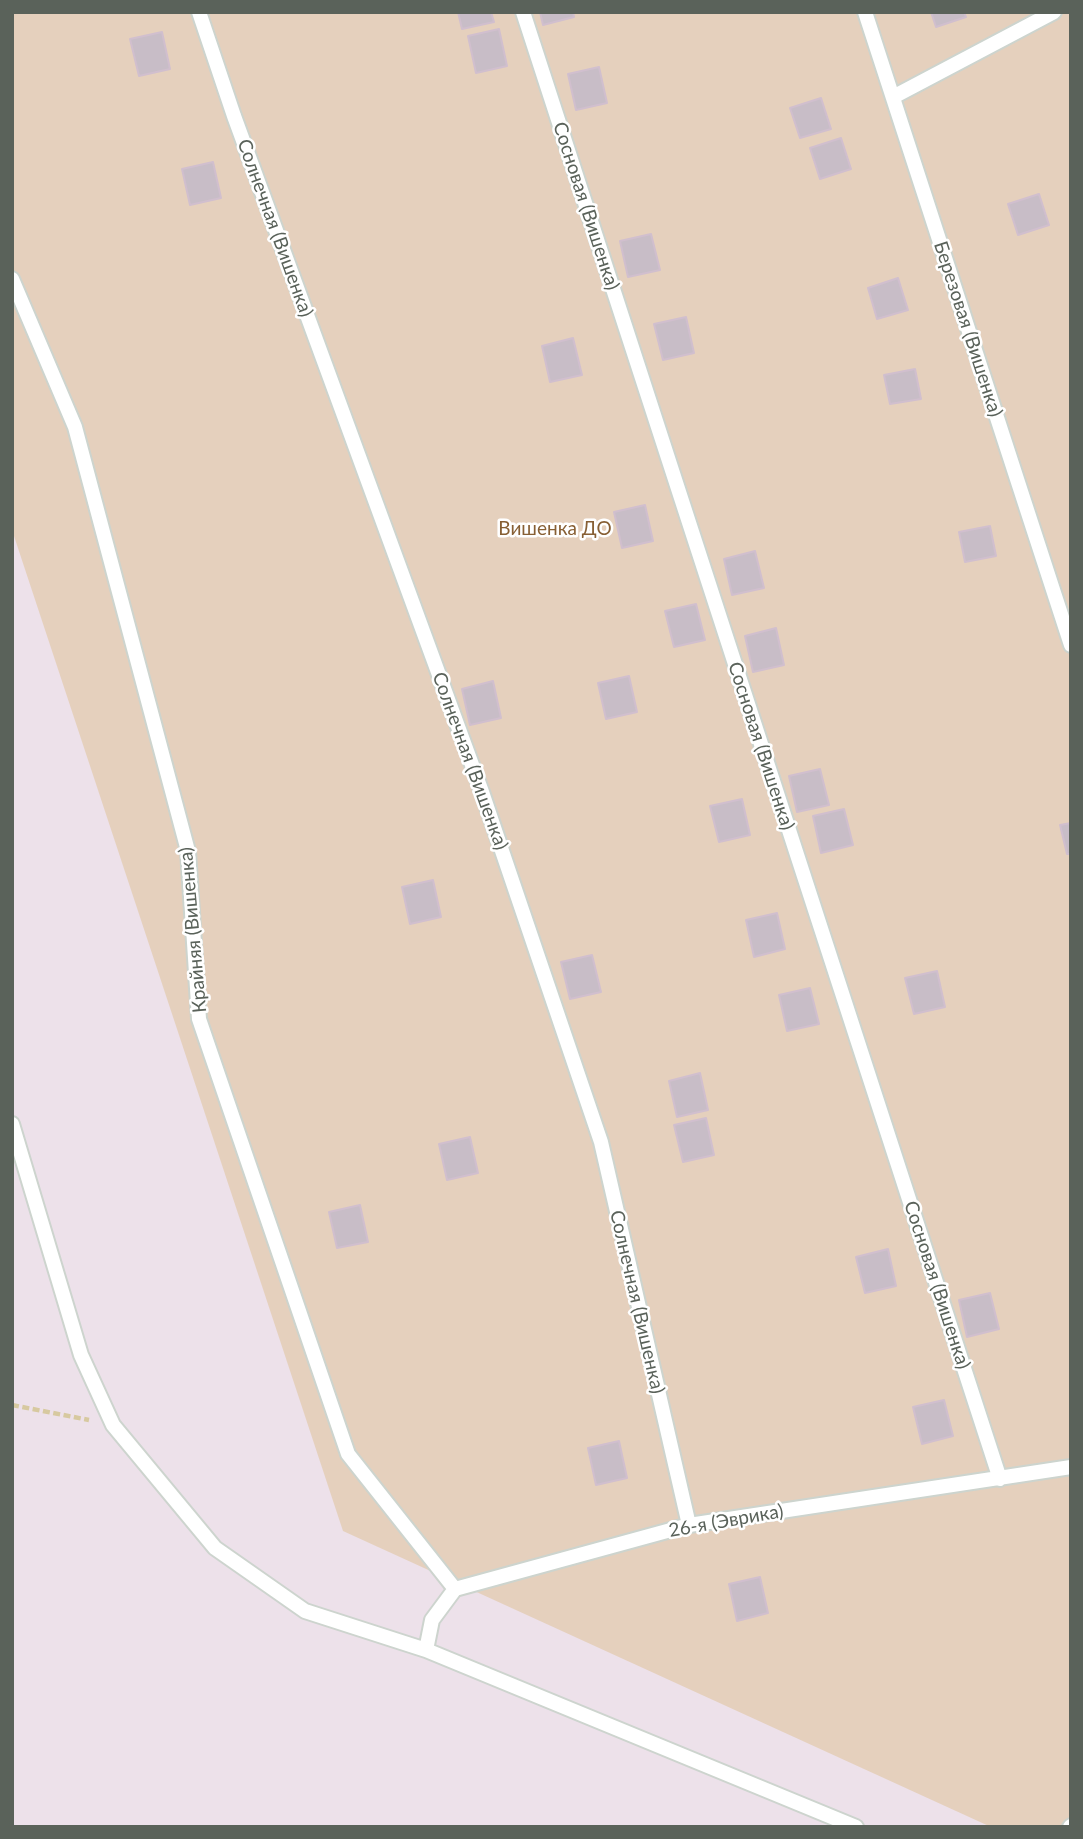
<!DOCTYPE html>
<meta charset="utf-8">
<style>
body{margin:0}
#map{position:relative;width:1083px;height:1839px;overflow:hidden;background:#ede1ea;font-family:Lato,sans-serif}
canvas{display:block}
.frame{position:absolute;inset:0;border:14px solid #5a625a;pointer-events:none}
</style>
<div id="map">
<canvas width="1083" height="1839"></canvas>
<div class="frame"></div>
</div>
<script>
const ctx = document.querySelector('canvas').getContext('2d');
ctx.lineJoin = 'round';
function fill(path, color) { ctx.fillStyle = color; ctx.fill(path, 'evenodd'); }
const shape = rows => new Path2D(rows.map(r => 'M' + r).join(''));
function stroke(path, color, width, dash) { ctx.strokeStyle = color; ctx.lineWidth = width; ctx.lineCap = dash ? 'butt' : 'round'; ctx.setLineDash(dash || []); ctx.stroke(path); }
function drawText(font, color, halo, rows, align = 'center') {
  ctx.font = font + ' Lato,sans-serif'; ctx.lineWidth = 5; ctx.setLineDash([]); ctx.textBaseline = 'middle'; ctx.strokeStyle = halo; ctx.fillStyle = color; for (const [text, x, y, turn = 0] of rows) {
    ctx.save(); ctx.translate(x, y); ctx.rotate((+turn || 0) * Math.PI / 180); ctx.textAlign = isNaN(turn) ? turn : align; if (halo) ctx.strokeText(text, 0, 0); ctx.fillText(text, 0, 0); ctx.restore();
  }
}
fill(shape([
 [12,12,1071,12,1071,1827,991,1827,343,1531,12,530]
]), '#e5d0bd');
const building = shape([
 [458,12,491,12,494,22,462,29,458,12],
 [540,12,573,12,574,17,543,25,540,12],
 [931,12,964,12,966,17,936,27,931,12],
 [499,29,507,66,476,73,468,36,499,29],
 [162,32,170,69,139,76,130,39,162,32],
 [599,67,607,103,576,110,568,74,599,67],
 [821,98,831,129,800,138,790,108,821,98],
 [841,138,851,169,820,179,810,148,841,138],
 [213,162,221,198,190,205,182,169,213,162],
 [1039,194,1049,225,1018,235,1008,204,1039,194],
 [651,234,660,270,628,277,620,241,651,234],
 [898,278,908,310,877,319,868,288,898,278],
 [686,317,694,353,663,360,654,324,686,317],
 [573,338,582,375,550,382,542,346,573,338],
 [915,369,921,399,890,404,884,375,915,369],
 [645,505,653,541,622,548,614,512,645,505],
 [990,526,996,556,965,562,959,532,990,526],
 [755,551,764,588,732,595,724,559,755,551],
 [696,604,705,640,674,647,665,611,696,604],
 [776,628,784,665,753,672,745,636,776,628],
 [629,676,637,712,606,719,598,683,629,676],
 [493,681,501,718,470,725,462,689,493,681],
 [820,769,829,805,797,812,789,776,820,769],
 [742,799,750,835,719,842,710,806,742,799],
 [844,809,853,845,821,853,813,816,844,809],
 [1071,823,1071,854,1067,854,1060,825,1071,823],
 [433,880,441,917,410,924,402,887,433,880],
 [777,913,785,949,754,957,746,920,777,913],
 [592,955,601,992,570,999,561,962,592,955],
 [937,971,945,1007,914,1014,905,978,937,971],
 [810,988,819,1024,787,1031,779,995,810,988],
 [700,1073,708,1110,677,1117,669,1081,700,1073],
 [706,1118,714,1155,683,1162,674,1125,706,1118],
 [470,1137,478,1173,447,1180,439,1144,470,1137],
 [360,1205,368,1242,337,1248,329,1212,360,1205],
 [888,1249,896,1286,865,1293,856,1257,888,1249],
 [990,1293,999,1329,967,1337,959,1300,990,1293],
 [944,1400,953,1436,922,1444,913,1407,944,1400],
 [619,1441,627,1478,596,1485,588,1448,619,1441],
 [760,1577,768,1613,737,1621,729,1584,760,1577]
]);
fill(building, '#c8bdc7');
stroke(building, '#d1bfce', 2);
const lane = shape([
 [199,12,234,116,482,792,601,1142,689,1525],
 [523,12,1000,1479],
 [865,12,1071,645],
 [893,97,1054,12],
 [12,279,75,427,188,851,199,1019,348,1454,455,1589],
 [12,1124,81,1355,113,1425,215,1548,305,1611,426,1650,856,1827],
 [426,1650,432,1620,455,1589,689,1525,1071,1467],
 [1070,1827,1071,1826]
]);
stroke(lane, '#cdd4ce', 18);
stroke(shape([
 [12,1405,89,1420]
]), '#d7c9a0', 4.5, [7, 3.5]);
stroke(lane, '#fff', 14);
drawText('19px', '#5a625a', '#fff', [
 ["Сосновая (Вишенка)",586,206,72],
 ["Солнечная (Вишенка)",275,228,70],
 ["Березовая (Вишенка)",968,329,72],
 ["Сосновая (Вишенка)",761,746,72],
 ["Солнечная (Вишенка)",470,761,70],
 ["Крайняя (Вишенка)",193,930,-95],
 ["Сосновая (Вишенка)",937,1285,72],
 ["Солнечная (Вишенка)",637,1302,77],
 ["26-я (Эврика)",726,1521,-10]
]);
drawText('19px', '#875f34', '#fff', [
 ["Вишенка ДО",555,529]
]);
</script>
